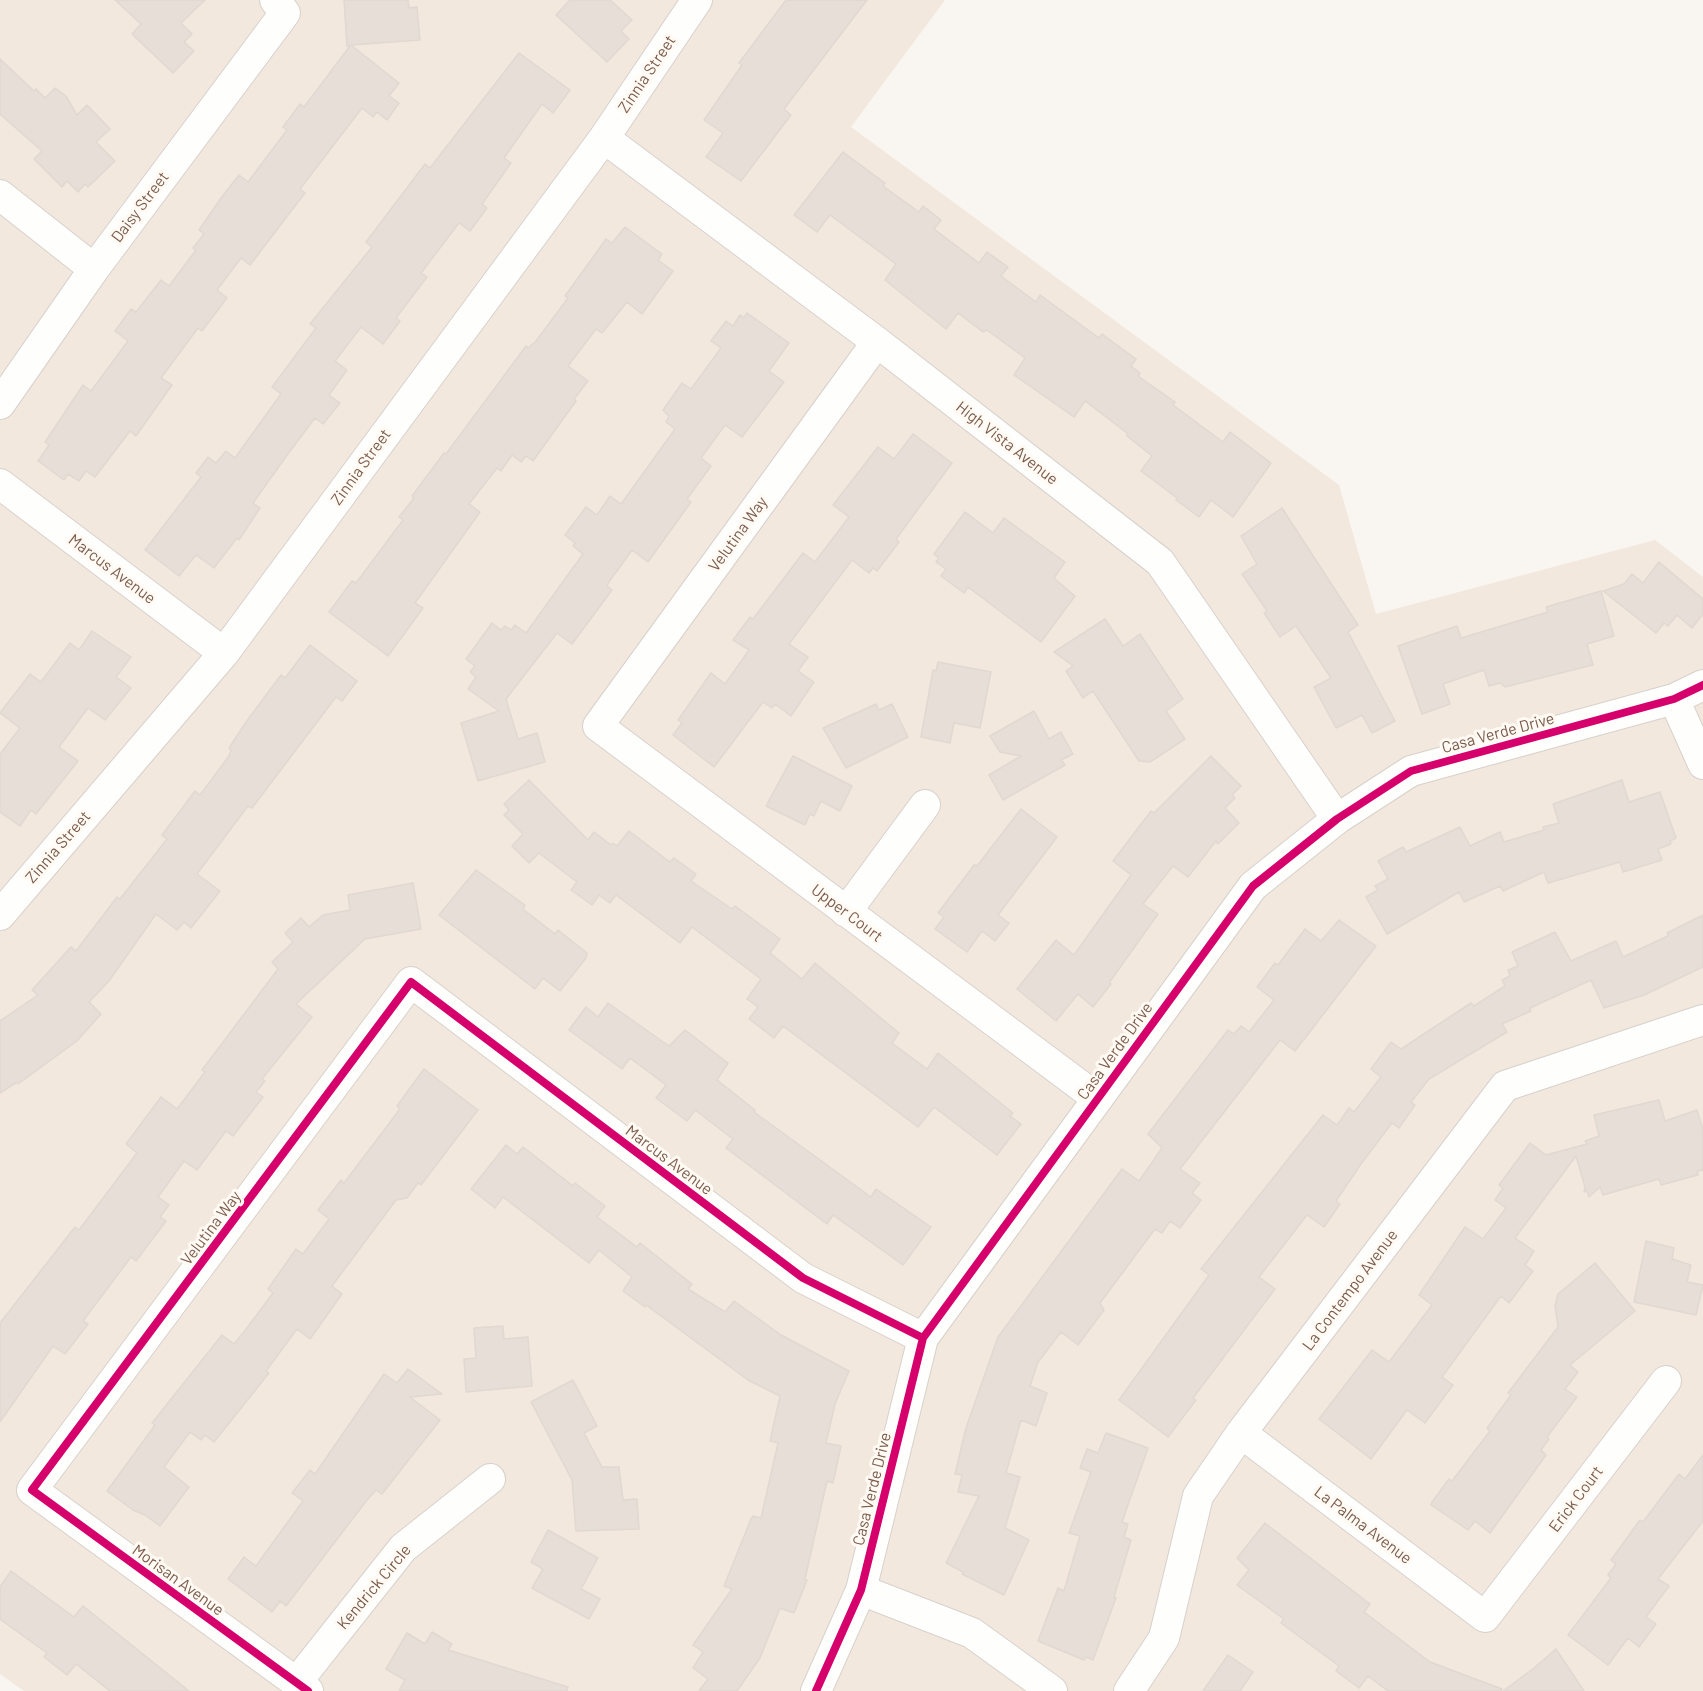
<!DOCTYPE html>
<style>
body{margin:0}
canvas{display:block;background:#f9f5f0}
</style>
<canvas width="1703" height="1691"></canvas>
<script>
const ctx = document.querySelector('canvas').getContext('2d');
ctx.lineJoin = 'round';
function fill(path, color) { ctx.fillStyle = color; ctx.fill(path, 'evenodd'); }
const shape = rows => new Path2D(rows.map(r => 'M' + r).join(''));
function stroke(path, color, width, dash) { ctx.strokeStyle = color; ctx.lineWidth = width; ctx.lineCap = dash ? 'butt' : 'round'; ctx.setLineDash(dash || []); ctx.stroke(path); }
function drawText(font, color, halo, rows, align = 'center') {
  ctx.font = font + ' Barlow,sans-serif'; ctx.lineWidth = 6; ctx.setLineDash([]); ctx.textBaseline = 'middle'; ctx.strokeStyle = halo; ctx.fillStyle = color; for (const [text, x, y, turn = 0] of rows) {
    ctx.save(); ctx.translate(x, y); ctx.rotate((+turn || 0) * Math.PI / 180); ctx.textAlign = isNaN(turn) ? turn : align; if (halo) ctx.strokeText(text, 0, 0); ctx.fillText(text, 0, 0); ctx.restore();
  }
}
fill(shape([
 [0,0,945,0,851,127,1339,485,1376,614,1655,540,1703,577,1703,1691,24,1691,0,1674]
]), '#f2e8de');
const building = shape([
 [115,0,205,0,181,23,192,34,184,42,194,51,173,73,132,34,141,24,115,0],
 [344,0,408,0,409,8,417,7,420,40,351,45,399,83,389,96,399,103,387,120,377,112,373,117,362,108,300,189,305,193,250,265,241,258,217,290,227,298,202,331,198,328,161,378,172,385,136,436,130,431,95,477,86,471,79,481,68,474,64,480,38,461,49,445,45,442,83,385,91,391,128,341,115,331,131,309,136,312,161,280,169,286,196,250,193,248,204,234,199,230,221,198,239,175,248,182,287,130,283,127,300,104,304,107,350,46,347,46,344,0],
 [570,0,610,0,632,20,621,31,629,39,607,62,556,15,570,0],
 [786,0,867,0,784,109,791,115,741,181,706,157,723,133,704,120,742,65,739,63,786,0],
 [519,53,570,90,553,113,542,104,504,158,511,163,482,204,487,208,470,231,459,223,421,273,427,277,396,318,400,321,383,344,361,327,335,361,347,370,329,395,340,403,323,424,315,418,285,458,253,503,260,508,239,540,237,538,214,568,196,555,179,576,145,550,201,477,196,473,208,457,216,463,226,451,235,458,281,394,272,387,316,328,310,324,372,247,366,242,425,164,430,168,519,53],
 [0,59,34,91,36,89,45,98,55,88,66,96,77,115,87,105,110,129,96,142,115,161,88,187,85,184,78,192,67,181,62,187,34,159,42,151,0,114,0,59],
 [843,152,885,183,883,186,919,212,923,206,941,220,934,229,979,263,987,252,1008,267,1001,276,1036,302,1040,295,1099,338,1102,334,1136,359,1131,366,1140,373,1138,376,1175,402,1173,405,1223,442,1230,432,1271,463,1233,517,1211,500,1199,517,1176,500,1177,498,1141,471,1152,456,1127,436,1127,433,1085,401,1074,417,1014,375,1025,358,987,330,983,332,958,313,946,329,885,280,896,264,830,215,817,232,794,215,843,152],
 [625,227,662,254,658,260,673,271,642,314,627,302,602,333,596,329,568,366,588,381,574,399,576,401,533,461,526,456,521,462,512,455,501,471,497,468,469,504,480,512,415,603,423,608,388,656,329,612,352,581,356,583,403,520,399,517,414,498,412,496,444,453,446,454,526,346,528,348,536,341,568,298,565,296,606,239,612,243,625,227],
 [747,313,789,343,769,371,784,382,742,437,725,425,701,458,711,466,687,499,691,502,648,562,632,550,609,582,607,586,612,590,572,644,557,633,506,699,518,739,537,733,545,762,478,781,461,723,499,711,468,689,476,677,470,672,475,666,466,659,492,623,501,630,505,626,511,630,515,625,526,633,583,554,573,546,575,543,565,535,586,507,597,515,610,496,621,504,675,429,666,422,669,416,663,410,682,383,691,389,721,348,711,341,726,321,733,326,740,315,744,318,747,313],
 [913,434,952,463,896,539,899,542,877,571,873,568,869,573,852,560,789,644,808,657,798,671,814,682,791,716,775,704,772,708,763,702,714,767,673,735,682,723,678,720,711,673,725,684,749,650,733,640,750,617,753,619,803,553,815,562,849,517,833,505,878,447,894,459,913,434],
 [1282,508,1358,625,1348,632,1395,721,1372,733,1362,715,1336,728,1314,687,1331,678,1296,626,1280,637,1264,613,1267,611,1242,574,1257,564,1241,536,1282,508],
 [965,512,993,533,1004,518,1065,562,1054,578,1075,596,1041,642,968,587,964,593,941,576,946,569,936,562,939,558,934,554,965,512],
 [1659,562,1703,599,1703,614,1692,628,1677,615,1668,626,1664,623,1656,633,1603,591,1624,584,1632,574,1643,583,1659,562],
 [1601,591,1614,636,1587,644,1593,665,1505,687,1500,683,1489,686,1484,670,1443,684,1450,704,1422,714,1398,646,1457,626,1461,638,1548,612,1546,607,1601,591],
 [1105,619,1123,646,1140,634,1183,699,1166,711,1185,739,1150,762,1139,761,1093,691,1083,698,1066,671,1073,666,1054,652,1105,619],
 [92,631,131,657,116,677,131,688,105,720,88,708,59,747,78,761,36,814,31,810,20,826,0,812,0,754,20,728,0,713,30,674,41,682,70,643,79,650,92,631],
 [310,645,357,681,342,701,336,697,252,808,248,806,197,874,220,891,191,928,184,922,177,930,156,914,109,981,89,1002,101,1014,77,1041,18,1084,17,1082,0,1093,0,1021,38,995,32,990,71,947,76,951,117,897,120,899,167,839,162,835,195,791,200,795,229,756,231,750,229,748,246,722,281,675,285,678,310,645],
 [938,662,991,672,980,728,954,723,950,743,921,737,933,670,936,671,938,662],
 [876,704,879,710,892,704,908,737,846,768,823,728,876,704],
 [1034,711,1049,739,1061,732,1073,754,1061,760,1065,765,1003,800,989,775,1021,756,1000,752,990,736,1034,711],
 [793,756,852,786,840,811,821,801,814,816,810,814,805,825,766,806,793,756],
 [1211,756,1241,786,1232,795,1235,798,1225,808,1239,823,1218,844,1216,841,1188,877,1173,866,1143,904,1158,914,1109,983,1111,984,1093,1007,1078,994,1056,1021,1017,989,1056,940,1074,955,1131,875,1113,861,1151,811,1154,813,1211,756],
 [529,780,588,840,594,832,611,845,613,843,617,846,629,831,670,862,674,858,696,874,691,881,732,909,735,906,780,939,770,953,802,979,815,963,899,1033,892,1043,927,1069,938,1053,1013,1113,1010,1116,1021,1124,997,1155,934,1107,918,1127,783,1026,774,1038,749,1019,758,1007,747,999,761,979,692,927,680,943,616,895,610,903,599,895,592,905,571,890,577,882,539,853,529,863,512,846,523,834,504,815,509,810,504,804,529,780],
 [1622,780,1629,802,1660,792,1676,838,1670,841,1671,844,1658,849,1662,860,1623,872,1620,862,1548,883,1544,872,1503,891,1500,886,1464,902,1459,892,1387,934,1366,897,1378,890,1375,886,1388,879,1378,861,1403,847,1406,852,1460,827,1470,846,1500,832,1504,842,1544,830,1543,827,1559,823,1553,804,1622,780],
 [1021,809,1057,837,998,915,1009,923,995,941,982,931,967,952,935,929,944,917,938,913,974,865,977,866,1021,809],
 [476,870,525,905,523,909,555,934,558,930,587,953,586,958,560,991,543,978,535,989,439,915,476,870],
 [413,883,421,929,365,939,296,1004,312,1017,262,1079,265,1081,256,1092,263,1097,233,1136,226,1131,197,1170,184,1161,158,1197,169,1205,160,1217,166,1221,136,1261,131,1257,83,1321,88,1324,65,1354,53,1346,0,1422,0,1323,75,1227,79,1230,137,1153,126,1144,161,1097,177,1109,205,1072,202,1070,278,969,272,962,293,942,285,933,301,918,309,927,323,915,350,910,348,895,413,883],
 [1703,915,1703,967,1644,995,1604,1008,1591,980,1530,1008,1531,1011,1502,1024,1507,1032,1429,1079,1411,1102,1415,1105,1399,1128,1392,1123,1361,1164,1336,1201,1340,1204,1324,1227,1307,1215,1259,1277,1275,1289,1193,1398,1196,1400,1168,1437,1119,1400,1209,1275,1201,1269,1323,1115,1337,1125,1349,1108,1354,1112,1381,1077,1371,1069,1391,1042,1401,1049,1471,1003,1474,1006,1505,986,1502,980,1510,976,1508,970,1518,966,1512,952,1555,932,1571,961,1616,941,1623,957,1668,936,1667,933,1703,915],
 [1339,920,1376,946,1295,1051,1280,1040,1180,1169,1200,1183,1192,1193,1201,1200,1180,1228,1170,1221,1162,1233,1155,1229,1100,1303,1104,1310,1078,1345,1061,1332,1038,1362,1030,1386,1047,1393,1036,1426,1021,1420,1006,1473,1020,1477,1005,1528,1029,1540,1004,1595,962,1574,963,1572,946,1563,979,1496,958,1492,962,1475,955,1474,966,1428,998,1337,1122,1169,1139,1181,1162,1148,1148,1134,1228,1030,1234,1034,1241,1026,1249,1032,1274,1000,1257,987,1275,963,1278,965,1305,929,1321,941,1339,920],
 [608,1003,669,1046,685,1030,728,1063,717,1080,755,1110,754,1112,871,1197,876,1189,931,1227,903,1265,833,1215,827,1224,726,1148,733,1139,695,1110,687,1121,656,1098,666,1085,630,1058,622,1069,569,1030,586,1007,598,1017,608,1003],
 [424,1069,478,1110,421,1185,418,1183,407,1198,396,1200,332,1286,342,1294,310,1339,297,1329,266,1371,269,1373,214,1442,205,1435,201,1440,190,1432,164,1467,189,1487,160,1526,145,1515,133,1510,107,1491,155,1425,152,1423,222,1335,234,1344,247,1328,273,1293,268,1289,296,1249,303,1254,329,1219,318,1210,341,1180,344,1183,400,1109,397,1106,424,1069],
 [1659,1100,1665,1121,1697,1110,1703,1130,1703,1170,1697,1171,1698,1175,1661,1185,1659,1179,1603,1195,1600,1187,1589,1197,1587,1191,1584,1192,1585,1187,1576,1156,1515,1238,1534,1251,1525,1265,1533,1271,1509,1303,1501,1296,1442,1377,1453,1385,1425,1423,1407,1410,1371,1459,1319,1419,1372,1350,1389,1362,1432,1305,1419,1295,1465,1227,1483,1239,1506,1208,1495,1200,1503,1188,1499,1185,1530,1143,1546,1155,1587,1144,1585,1141,1599,1136,1594,1115,1659,1100],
 [506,1145,517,1154,523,1147,573,1186,575,1183,605,1206,597,1217,637,1247,640,1243,692,1284,688,1289,725,1312,734,1301,781,1335,849,1371,835,1404,826,1443,841,1446,833,1483,827,1481,805,1579,807,1580,794,1613,780,1608,760,1658,737,1691,699,1691,708,1679,693,1668,703,1652,693,1645,732,1589,724,1586,751,1519,753,1516,761,1518,778,1443,770,1441,780,1396,748,1380,646,1305,645,1307,623,1291,632,1277,599,1250,589,1263,503,1197,495,1208,471,1189,506,1145],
 [1646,1241,1674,1248,1672,1259,1691,1265,1687,1282,1703,1285,1696,1315,1634,1302,1646,1241],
 [1595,1263,1635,1311,1570,1365,1578,1372,1565,1389,1577,1397,1547,1437,1549,1439,1541,1450,1546,1455,1490,1533,1475,1521,1468,1530,1431,1505,1432,1502,1449,1479,1452,1481,1490,1431,1487,1428,1511,1395,1508,1393,1558,1327,1555,1306,1558,1294,1595,1263],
 [503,1326,504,1339,528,1337,532,1386,466,1392,464,1359,476,1358,474,1328,503,1326],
 [408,1369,442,1394,410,1397,440,1420,382,1494,376,1490,367,1500,286,1606,280,1601,272,1612,228,1579,244,1557,256,1566,303,1501,292,1493,310,1470,315,1474,384,1374,397,1383,408,1369],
 [573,1380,597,1426,584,1433,602,1467,619,1467,623,1500,637,1499,639,1529,576,1531,572,1480,531,1402,573,1380],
 [1106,1433,1148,1448,1122,1522,1128,1524,1124,1537,1131,1540,1114,1597,1116,1598,1093,1660,1086,1657,1084,1660,1038,1641,1058,1588,1064,1591,1080,1536,1069,1533,1091,1472,1080,1468,1087,1449,1098,1453,1106,1433],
 [1703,1455,1703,1521,1658,1579,1669,1586,1646,1617,1656,1624,1639,1647,1628,1638,1608,1665,1568,1635,1611,1578,1608,1575,1616,1564,1611,1560,1640,1520,1643,1522,1679,1474,1685,1479,1703,1455],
 [1265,1523,1370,1604,1364,1612,1430,1662,1502,1689,1501,1691,1388,1691,1368,1676,1359,1688,1336,1671,1339,1666,1281,1623,1284,1619,1237,1585,1249,1570,1237,1558,1265,1523],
 [548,1530,598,1558,581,1589,600,1599,589,1619,532,1588,543,1569,531,1562,548,1530],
 [11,1571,74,1617,83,1606,189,1691,110,1691,76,1664,67,1675,44,1657,47,1653,0,1619,0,1587,11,1571],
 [432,1632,452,1644,448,1650,568,1687,567,1691,399,1691,405,1680,386,1669,407,1633,425,1644,432,1632],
 [1556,1649,1584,1691,1503,1691,1534,1668,1556,1649],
 [1228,1655,1253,1672,1240,1691,1203,1691,1228,1655]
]);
fill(building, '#e6ded7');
stroke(building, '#e2d8d2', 1.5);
const minor = shape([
 [604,138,877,342,1160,562,1337,819],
 [0,195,94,269],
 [877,342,598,726,1097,1098],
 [0,404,94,269,285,13,275,0],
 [0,484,224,653],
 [1674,699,1703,764],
 [846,912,925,805],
 [0,915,224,653,604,138,697,0],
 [1241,1433,1485,1617,1666,1381],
 [861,1590,972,1633,1052,1691],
 [296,1683,403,1548,490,1479],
 [308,1691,32,1490,411,982,803,1278,923,1338],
 [816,1691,861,1590,923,1338,1253,886,1337,819,1411,771,1674,699,1703,685],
 [1129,1691,1164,1638,1198,1496,1241,1433,1505,1086,1703,1020]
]);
stroke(minor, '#d7d1cb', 32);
stroke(minor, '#fefefd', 30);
stroke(shape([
 [308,1691,32,1490,411,982,803,1278,923,1338],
 [816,1691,861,1590,923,1338,1253,886,1337,819,1411,771,1674,699,1703,685]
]), '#d6006c', 8);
drawText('16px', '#7a5c4d', '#fffaf3', [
 ["Zinnia Street",647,74,-56],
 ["Daisy Street",140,207,-53],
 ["High Vista Avenue",1007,443,38],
 ["Zinnia Street",361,467,-54],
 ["Velutina Way",738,534,-54],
 ["Marcus Avenue",112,569,37],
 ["Casa Verde Drive",1498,733,-15],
 ["Zinnia Street",58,847,-49],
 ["Upper Court",847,913,37],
 ["Casa Verde Drive",1115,1051,-54],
 ["Marcus Avenue",669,1160,37],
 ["Velutina Way",211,1228,-53],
 ["La Contempo Avenue",1350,1290,-53],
 ["Casa Verde Drive",872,1489,-76],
 ["Erick Court",1576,1499,-53],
 ["La Palma Avenue",1363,1525,37],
 ["Morisan Avenue",178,1580,36],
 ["Kendrick Circle",374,1587,-50]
]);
</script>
